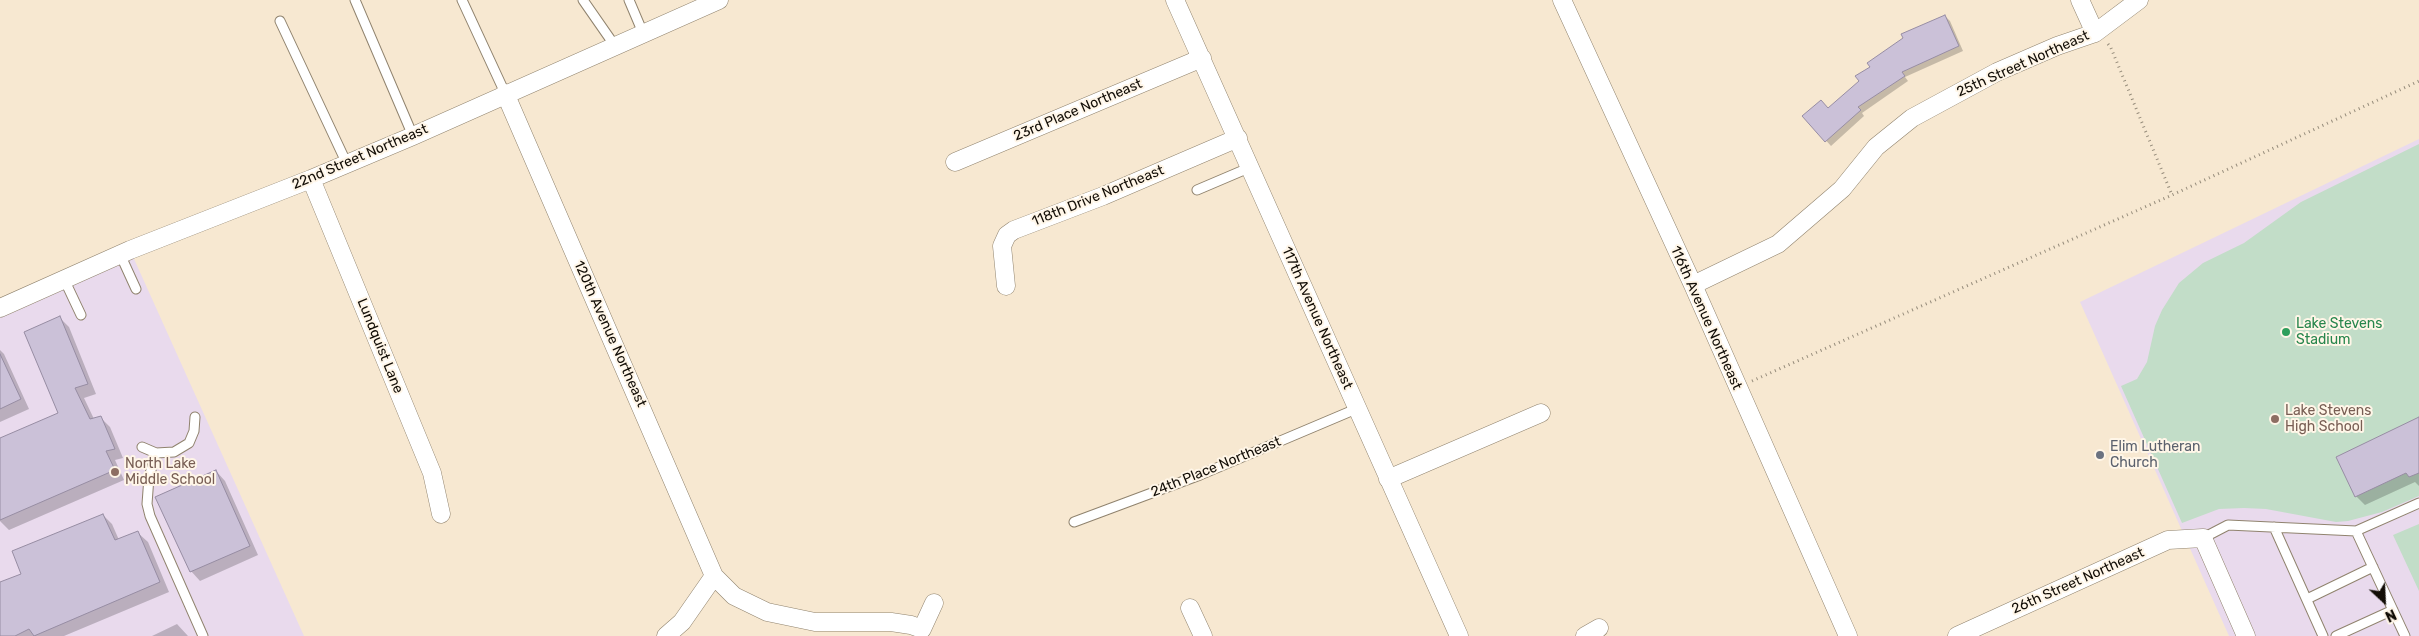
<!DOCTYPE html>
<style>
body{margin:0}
#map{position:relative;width:2419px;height:636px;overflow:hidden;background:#f7e8d1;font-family:Rubik,sans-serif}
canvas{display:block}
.north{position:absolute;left:2359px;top:576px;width:50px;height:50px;-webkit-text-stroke:4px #fff6e8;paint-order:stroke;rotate:155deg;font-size:14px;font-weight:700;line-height:20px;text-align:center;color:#120d06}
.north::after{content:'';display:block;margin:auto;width:18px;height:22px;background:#120d06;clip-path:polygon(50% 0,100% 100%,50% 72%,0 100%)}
</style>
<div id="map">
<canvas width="2419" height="636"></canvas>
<div class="north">N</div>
</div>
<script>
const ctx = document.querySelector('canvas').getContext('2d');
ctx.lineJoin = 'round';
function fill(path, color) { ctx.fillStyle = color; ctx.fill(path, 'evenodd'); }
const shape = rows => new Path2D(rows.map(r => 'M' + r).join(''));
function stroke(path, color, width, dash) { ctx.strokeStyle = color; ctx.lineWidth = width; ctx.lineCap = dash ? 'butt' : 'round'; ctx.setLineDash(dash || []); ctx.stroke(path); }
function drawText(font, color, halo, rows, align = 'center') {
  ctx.font = font + ' Rubik,sans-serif'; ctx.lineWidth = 4; ctx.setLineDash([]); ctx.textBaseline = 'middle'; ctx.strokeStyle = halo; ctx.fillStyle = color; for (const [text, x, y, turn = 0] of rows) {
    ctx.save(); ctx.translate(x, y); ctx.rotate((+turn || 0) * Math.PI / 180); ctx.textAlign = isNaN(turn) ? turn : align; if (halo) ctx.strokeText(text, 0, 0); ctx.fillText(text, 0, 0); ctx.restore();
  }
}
fill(shape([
 [2419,139,2419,636,2229,636,2080,302],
 [130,250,304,636,0,636,0,308]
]), '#e9daed');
fill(shape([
 [2419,144,2419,496,2382,512,2348,521,2336,522,2266,509,2244,508,2219,509,2182,523,2121,386,2137,379,2147,362,2155,326,2162,310,2179,283,2203,263,2244,243,2301,202],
 [2419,524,2419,591,2393,535]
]), '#c2ddc8');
fill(shape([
 [1945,16,1950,21,1963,51,1905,77,1908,81,1862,113,1864,116,1831,146,1804,116,1829,109],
 [60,318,69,327,96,394,84,398,94,419,100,417,110,427,123,458,115,460,124,480,9,530,0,521,0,439,60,413],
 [0,350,4,354,29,409,0,422],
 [2419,419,2419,486,2415,482,2365,505,2356,496],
 [216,471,225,481,258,555,200,581,191,571],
 [103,515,112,524,119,540,138,533,148,542,169,592,64,636,0,636,0,584,23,574],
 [177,624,188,636,152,636]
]), '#0003');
const building = shape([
 [1945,15,1959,46,1902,72,1905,76,1858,107,1861,110,1825,142,1802,116,1821,100,1828,108,1859,81,1855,76,1870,67,1867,63,1903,38,1901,34,1945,15],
 [60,316,88,384,75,388,90,419,101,416,115,449,106,451,115,470,0,520,0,438,58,413,24,332,60,316],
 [0,354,21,399,0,409,0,354],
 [2419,417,2419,473,2409,477,2406,473,2355,497,2336,457,2419,417],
 [216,470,250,546,190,572,155,497,216,470],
 [103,514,115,540,138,531,160,582,34,636,29,629,15,636,0,636,0,582,21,574,12,551,103,514]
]);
fill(building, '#cbc1d8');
stroke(building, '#978da3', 1);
const service = shape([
 [355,0,413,136],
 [462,0,505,93],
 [583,0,615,46],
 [629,0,643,33],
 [280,21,347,164],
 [1197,190,1251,167],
 [120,254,136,289],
 [64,279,81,315],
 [142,447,156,453,174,452,189,443,194,431,195,417],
 [156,453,149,477,147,504,150,516,203,636],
 [1074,522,1200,475,1356,409],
 [2274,527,2323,636],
 [2356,531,2419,503],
 [2203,538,2228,525,2356,531,2405,636],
 [2307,599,2373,567],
 [2336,636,2393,610]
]);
const minor = shape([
 [1175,0,1459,636],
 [1562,0,1693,285,1848,636],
 [2080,0,2095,33],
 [505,93,714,576],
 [955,162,1202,58],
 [311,179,432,473,441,514],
 [1693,285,1778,244,1842,189,1876,147,1912,118,1997,72,2057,46,2095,33,2139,0],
 [1006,286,1002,246,1007,235,1014,230,1103,196,1238,138],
 [0,308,130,250,311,179,413,136,719,0],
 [1388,479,1541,413],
 [1190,608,1203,636],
 [666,636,682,622,714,576,734,596,767,612,815,622,891,622,911,625,922,629,934,603],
 [1585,636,1599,628],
 [1957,636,2168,540,2203,538,2246,636]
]);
stroke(service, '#90836e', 11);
stroke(minor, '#90836e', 19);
stroke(shape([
 [2108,44,2111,48,2172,195],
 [1752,381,2172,195,2419,81]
]), '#968c7b', 3, [1, 4]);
stroke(service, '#fff', 9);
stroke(minor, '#fff', 18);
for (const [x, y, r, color] of [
 [2286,332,5,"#2e9e5b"],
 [2275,419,5,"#8d6e63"],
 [2100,455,5,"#6b7280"],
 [115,472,5,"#8d6e63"]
]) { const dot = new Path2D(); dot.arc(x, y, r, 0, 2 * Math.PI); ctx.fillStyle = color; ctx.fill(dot); stroke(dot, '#fff6e8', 2); }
drawText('14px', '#120d06', '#fff6e8', [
 ["25th Street Northeast",2023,64,-24],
 ["23rd Place Northeast",1078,110,-23],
 ["22nd Street Northeast",360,157,-23],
 ["118th Drive Northeast",1098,196,-22],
 ["117th Avenue Northeast",1317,318,66],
 ["116th Avenue Northeast",1706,318,66],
 ["120th Avenue Northeast",610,334,66],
 ["Lundquist Lane",380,346,68],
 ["24th Place Northeast",1216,467,-22],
 ["26th Street Northeast",2078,581,-24]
]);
drawText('14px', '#27864d', '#fff6e8', [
 ["Lake Stevens",2296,324],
 ["Stadium",2296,340]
], 'left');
drawText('14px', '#785e54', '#fff6e8', [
 ["Lake Stevens",2285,411],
 ["High School",2285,427],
 ["North Lake",125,464],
 ["Middle School",125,480]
], 'left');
drawText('14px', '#5b616d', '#fff6e8', [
 ["Elim Lutheran",2110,447],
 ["Church",2110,463]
], 'left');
</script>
